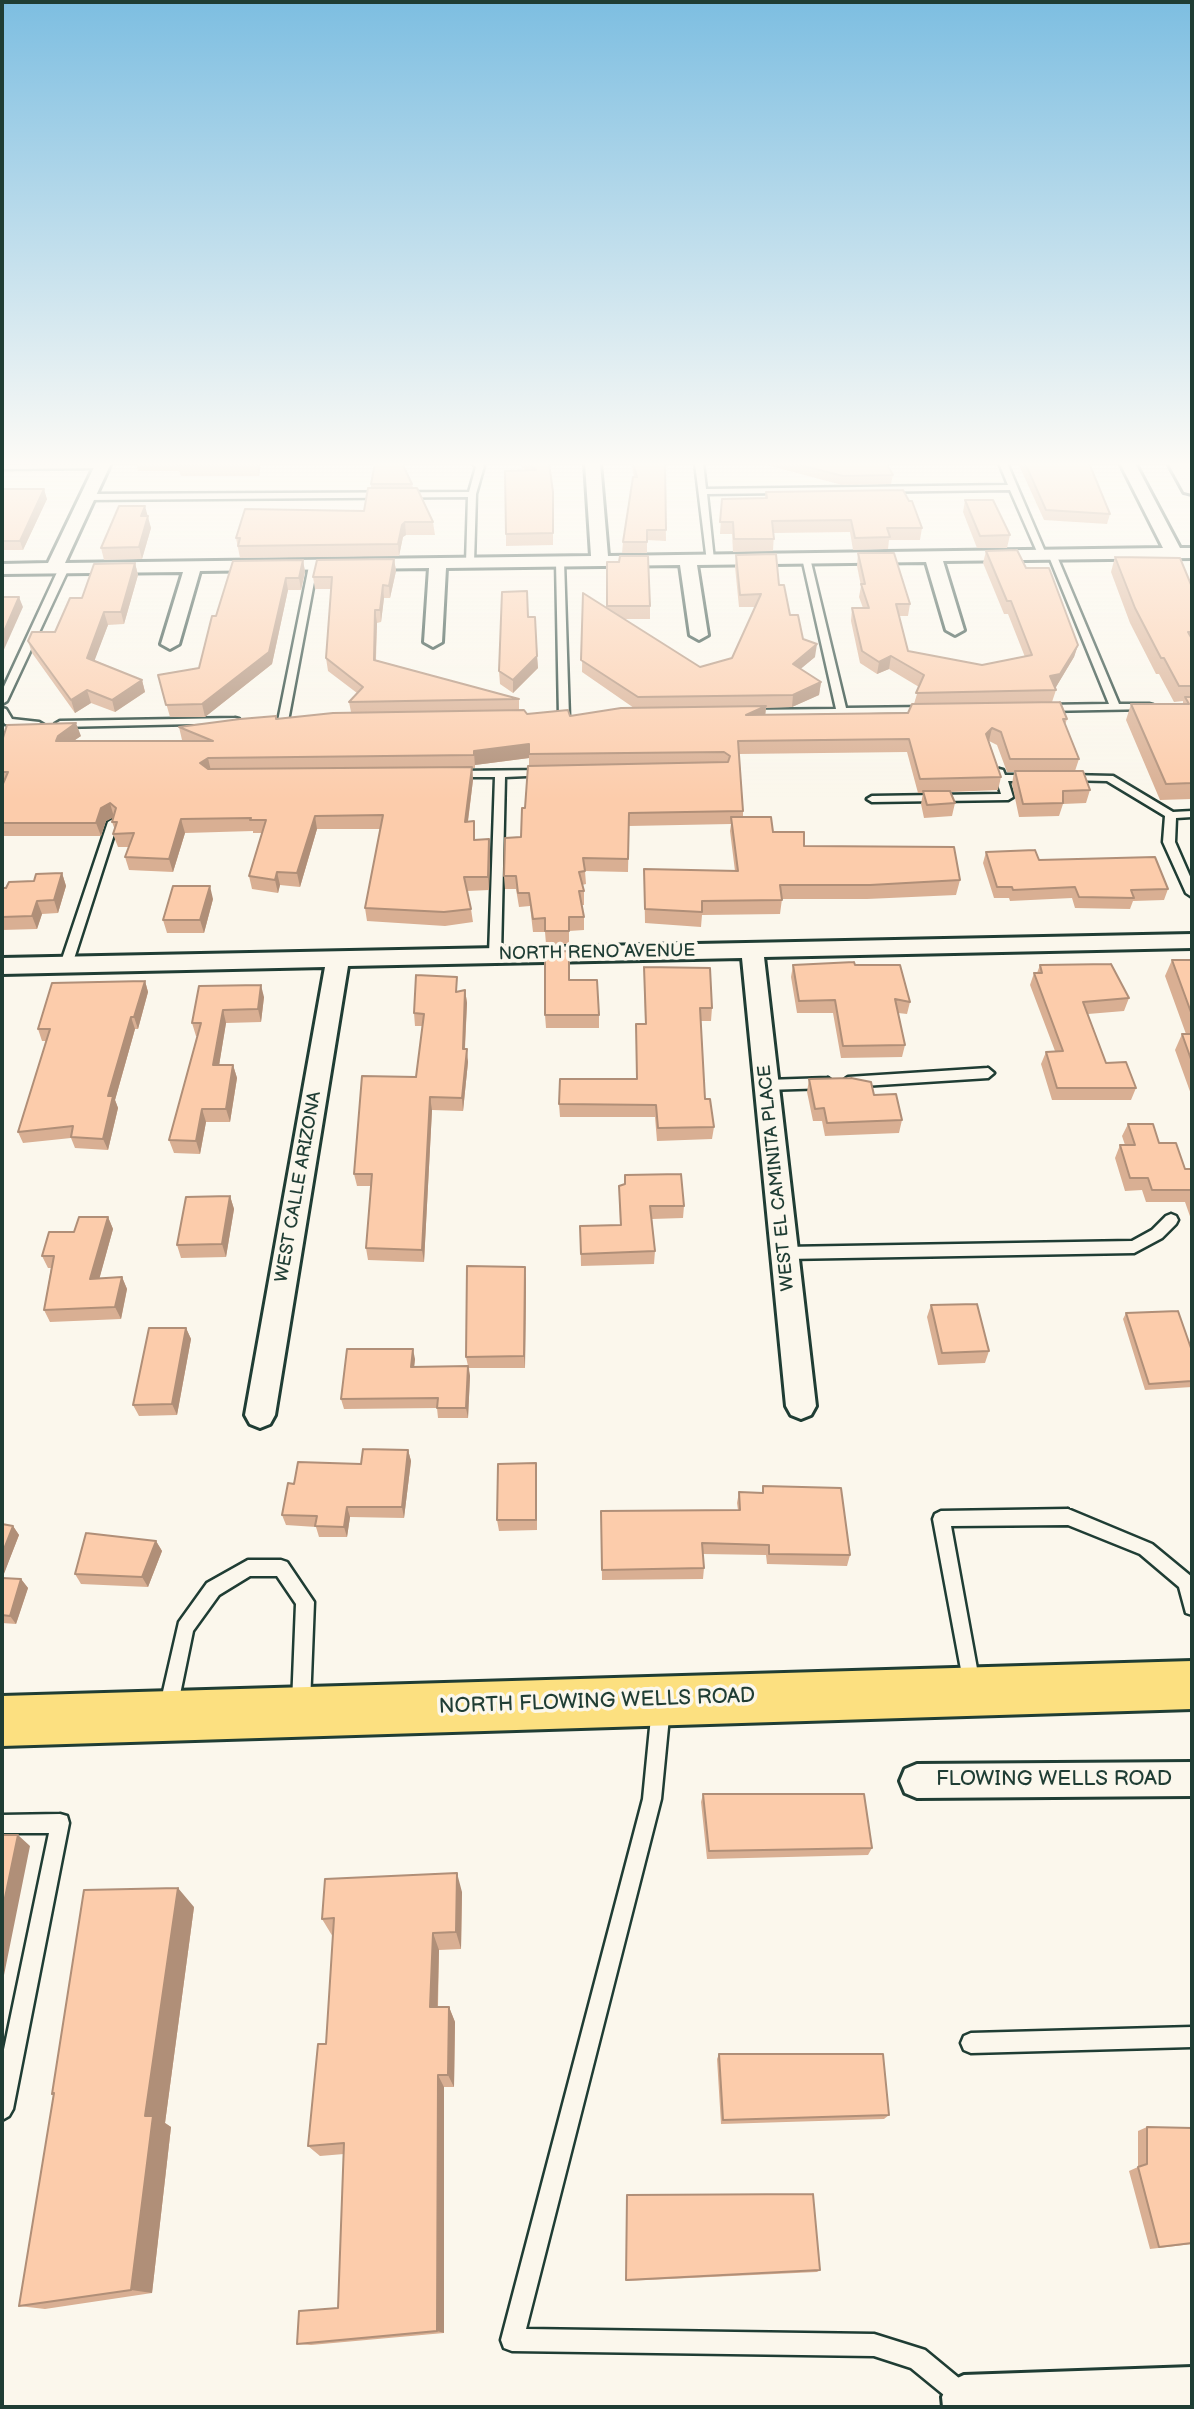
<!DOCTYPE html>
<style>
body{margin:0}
#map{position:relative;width:1194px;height:2409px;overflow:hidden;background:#fbf7ec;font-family:"Balsamiq Sans",sans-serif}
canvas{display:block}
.frame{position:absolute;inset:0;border:4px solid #1f3d34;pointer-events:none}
</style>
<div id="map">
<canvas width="1194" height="2409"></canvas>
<div class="frame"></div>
</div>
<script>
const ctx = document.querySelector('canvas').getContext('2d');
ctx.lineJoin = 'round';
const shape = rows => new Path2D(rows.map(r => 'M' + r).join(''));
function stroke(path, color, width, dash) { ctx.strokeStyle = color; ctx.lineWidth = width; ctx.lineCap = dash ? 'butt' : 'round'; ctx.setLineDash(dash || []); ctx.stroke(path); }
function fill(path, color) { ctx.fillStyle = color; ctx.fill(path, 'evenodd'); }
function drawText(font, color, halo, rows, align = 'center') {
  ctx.font = font + ' "Balsamiq Sans",sans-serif'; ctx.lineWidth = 7; ctx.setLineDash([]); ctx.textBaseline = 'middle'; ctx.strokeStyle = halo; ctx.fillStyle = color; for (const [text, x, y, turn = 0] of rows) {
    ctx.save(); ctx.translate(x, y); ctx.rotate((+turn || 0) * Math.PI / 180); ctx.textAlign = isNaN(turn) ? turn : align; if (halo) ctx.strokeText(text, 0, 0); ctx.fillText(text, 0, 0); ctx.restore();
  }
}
const lane = shape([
 [472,463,481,463,484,466,476,494,474,563,470,566,466,563,468,497,87,500,83,497,87,494,469,492,476,467,472,463],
 [695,463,703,463,706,489,1008,485,999,463,1007,463,1046,554,1042,557,1038,554,1010,490,707,494,714,560,707,562,695,463],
 [102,464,105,464,105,468,2,469,2,465,102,464],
 [1052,551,1056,554,1119,704,1149,704,1153,705,1153,709,1043,711,1038,708,1043,705,1109,704,1048,554,1052,551],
 [806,555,810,558,846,708,928,707,932,708,932,712,745,715,744,713,749,710,836,709,802,558,806,555],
 [560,558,564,561,569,717,564,720,559,717,556,561,560,558],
 [313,563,317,566,288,721,283,724,278,721,309,566,313,563],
 [64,565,69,568,7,701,2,704,2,691,59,568,64,565],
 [2,708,6,709,12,719,39,722,44,725,39,728,5,724,2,719,2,708],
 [235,718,239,719,239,723,60,727,55,724,60,721,235,718],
 [999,769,1003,770,1005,775,1032,775,1037,778,1032,781,1008,781,1013,797,1008,800,872,802,867,799,872,796,1001,794,994,772,999,769],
 [545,770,550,773,549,775,505,777,501,955,495,959,489,955,495,777,454,777,449,774,454,771,545,770],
 [1069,775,1113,776,1173,812,1192,811,1192,817,1176,818,1175,842,1192,881,1192,897,1186,893,1163,842,1165,816,1107,781,1065,780,1064,778,1069,775],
 [113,819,118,822,72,965,70,968,62,968,60,965,108,822,113,819],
 [988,1068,994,1073,988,1078,848,1087,841,1082,848,1077,988,1068],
 [828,1078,835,1083,828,1088,766,1090,759,1085,766,1080,828,1078],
 [1171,1214,1176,1216,1178,1220,1176,1224,1162,1238,1134,1253,785,1259,780,1257,778,1253,780,1249,785,1247,1132,1241,1152,1230,1166,1216,1171,1214],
 [1068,1509,1152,1544,1192,1577,1192,1615,1186,1613,1179,1587,1140,1554,1068,1525,951,1526,980,1685,977,1691,971,1694,965,1691,933,1519,935,1514,941,1511,1068,1509],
 [248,1560,281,1560,287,1562,314,1602,310,1704,307,1710,301,1713,295,1710,292,1704,296,1604,277,1576,250,1576,219,1595,193,1631,177,1709,174,1715,168,1718,162,1715,159,1709,179,1622,207,1583,248,1560],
 [661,1698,667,1701,670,1707,661,1799,526,2329,874,2334,925,2350,971,2388,975,2396,971,2404,964,2407,955,2404,911,2368,874,2356,512,2351,504,2348,501,2340,643,1799,652,1707,655,1701,661,1698],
 [60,1814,67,1816,69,1823,13,2109,9,2116,2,2120,2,2059,49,1833,2,1833,2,1815,60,1814],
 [1192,2027,1192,2047,971,2053,964,2050,961,2043,964,2036,971,2033,1192,2027]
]);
const street = shape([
 [96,463,111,463,65,563,591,556,585,463,600,463,608,556,1163,548,1120,463,1135,463,1180,548,1192,548,1192,558,943,561,964,630,955,635,946,630,926,562,697,565,708,635,699,640,690,635,680,565,446,568,442,642,433,647,424,642,429,568,200,571,179,644,170,649,161,644,183,572,2,574,2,564,48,563,96,463],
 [1192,934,1192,948,764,957,816,1406,811,1415,801,1419,791,1415,786,1406,742,958,348,966,275,1415,270,1424,260,1428,250,1424,245,1415,325,967,2,974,2,958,1192,934],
 [1192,1762,1192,1796,917,1798,905,1793,900,1781,905,1769,917,1764,1192,1762],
 [1192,2367,1192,2407,943,2407,942,2397,949,2382,964,2375,1192,2367]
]);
const secondary = shape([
 [1168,463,1190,463,1192,494,1184,492,1168,463]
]);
const primary = shape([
 [1192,1661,1192,1709,2,1746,2,1696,1192,1661]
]);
stroke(lane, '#1f3d34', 5);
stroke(street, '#1f3d34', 6);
stroke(secondary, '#1f3d34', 6);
stroke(primary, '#1f3d34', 6);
fill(lane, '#fbf7ec');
fill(street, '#fbf7ec');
fill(secondary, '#fbf7ec');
fill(primary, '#fce080');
fill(shape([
 [136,463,261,463,259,476,181,476,179,471,138,471],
 [518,463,549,463,553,492,553,545,506,546,506,534,525,470],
 [631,463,665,463,666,541,647,540,647,553,622,553,623,542,634,477],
 [759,463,886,463,893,475,891,484,842,485],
 [1018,463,1089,463,1110,514,1107,524,1044,520],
 [371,484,412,484,413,488,433,522,435,535,406,535,403,537,399,556,240,558,236,538,364,511,371,488],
 [2,489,47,499,23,550,2,550],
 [766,492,922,528,920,540,889,540,888,549,853,550,850,532,774,533,773,551,733,552,732,534,720,534,722,499,765,498],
 [965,500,1010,535,1007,548,977,548,963,512],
 [147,516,151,528,142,559,104,560,101,548],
 [986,551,1026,568,1078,645,1074,657,1056,687,1054,687,1056,690,1052,702,1067,719,1065,725,1079,759,1075,771,1090,790,1086,803,1063,804,1059,816,1019,817,1012,784,1014,772,1007,772,997,745,989,741,1001,777,998,790,950,792,955,803,952,816,924,818,921,804,923,793,918,793,907,752,739,754,743,811,743,817,804,846,960,880,956,895,867,899,782,899,780,914,702,915,701,927,645,923,644,869,735,871,730,831,731,824,629,826,628,872,585,871,586,884,582,885,584,891,584,905,582,905,584,917,584,930,569,931,569,944,546,944,545,932,533,932,530,906,519,907,516,889,505,889,504,876,521,837,525,808,529,766,529,758,475,765,475,768,472,768,473,780,468,822,475,840,489,839,490,853,489,890,467,891,471,909,473,922,445,926,367,921,365,908,380,829,317,829,300,887,280,885,278,893,252,889,249,876,262,833,253,833,253,831,185,833,173,872,129,870,125,857,129,847,118,847,113,834,115,830,112,822,114,817,106,821,101,836,2,836,2,741,81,736,73,741,184,741,182,740,179,727,351,712,349,702,357,693,328,671,326,658,331,589,315,589,313,577,394,559,396,571,390,598,384,598,381,622,377,623,376,660,519,699,519,710,527,714,570,716,634,708,582,672,583,593,607,608,607,562,650,606,650,619,624,619,700,667,732,658,756,607,739,607,735,567,736,555,779,585,790,615,803,639,815,657,800,669,821,682,819,695,792,707,766,708,765,715,908,713,914,704,919,687,889,669,877,674,860,663,851,621,852,608,863,608,859,597,861,586,857,566,858,553,910,604,908,616,899,616,908,651,982,665,1025,657,1008,614,1004,614,983,563],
 [1115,557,1192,587,1192,799,1160,800,1126,720,1131,704,1183,704,1183,701,1174,702,1159,674,1156,674,1130,623,1111,572],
 [303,560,305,572,301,590,288,590,272,664,205,717,170,717,158,675,199,668],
 [135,563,138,575,124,624,108,625,94,660,142,680,145,692,115,712,91,703,75,713,32,653,28,641,55,632,82,598],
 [528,617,537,656,538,668,513,693,500,684,499,671],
 [986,852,1039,860,1168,889,1164,900,1133,901,1130,909,1075,908,1072,898,1010,901,1009,898,994,898,983,863],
 [62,873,66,886,58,913,42,914,37,929,2,930,2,888,34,881],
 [213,899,204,933,167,933,163,920],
 [1172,960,1192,960,1192,1097,1175,1050,1182,1034,1186,1034,1165,976],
 [793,965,855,965,910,1002,907,1014,898,1013,905,1045,902,1057,841,1058,833,1013,797,1013,791,977],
 [1040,965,1129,998,1124,1011,1088,1014,1106,1063,1136,1088,1131,1100,1052,1100,1041,1064,1046,1052,1055,1051,1030,985,1034,973,1037,973],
 [644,967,712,1008,711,1021,701,1021,705,1099,714,1127,712,1139,657,1141,655,1117,560,1117,559,1104,636,1079,636,1024,645,1024],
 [569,980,599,1015,599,1028,546,1028,545,1015],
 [145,981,148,992,138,1029,135,1029,115,1100,118,1108,108,1150,75,1148,71,1138,23,1143,18,1132,47,1041,42,1041,38,1029],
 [199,986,264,997,261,1022,226,1023,219,1065,233,1065,237,1078,230,1122,206,1122,200,1154,174,1153,169,1140,197,1036,196,1036,192,1023],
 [465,990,467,1003,465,1049,468,1062,463,1111,432,1110,424,1262,368,1260,366,1248,371,1186,357,1186,354,1174,416,1077,423,1026,415,1026,414,1013,458,991],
 [809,1079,902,1120,899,1133,825,1136,822,1121,813,1121,807,1092],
 [1128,1124,1159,1143,1185,1169,1192,1169,1192,1222,1185,1202,1146,1202,1142,1190,1125,1191,1115,1158,1120,1145,1125,1145,1122,1136],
 [625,1175,684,1206,683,1218,652,1219,655,1251,654,1264,581,1266,580,1226,620,1225,619,1186,624,1185],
 [230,1196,234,1209,226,1257,181,1258,177,1245],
 [108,1217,113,1229,99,1279,122,1277,127,1289,121,1319,50,1322,44,1310,51,1268,48,1268,42,1256,74,1232],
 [526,1279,525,1368,469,1368,470,1376,468,1418,438,1418,437,1408,344,1409,341,1399,415,1359,414,1367,468,1366,466,1357],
 [931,1305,989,1351,985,1363,938,1365,927,1317],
 [1126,1313,1192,1351,1192,1387,1145,1390,1123,1319],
 [186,1328,191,1339,177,1415,139,1416,133,1405],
 [408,1450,411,1461,404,1518,350,1517,347,1537,319,1537,316,1527,286,1525,282,1515,294,1484],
 [537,1474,537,1530,499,1531,497,1520],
 [763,1486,850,1555,847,1566,767,1564,766,1555,703,1554,704,1568,703,1579,602,1580,601,1511,738,1510,737,1503,739,1492,762,1493],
 [2,1524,13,1526,19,1535,2,1578,21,1579,28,1588,16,1624,2,1623],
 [156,1541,162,1551,148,1587,81,1584,75,1574],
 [703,1794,872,1848,868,1855,707,1859,701,1802],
 [462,1892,461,1949,439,1950,438,2007,449,2007,455,2022,454,2087,444,2087,444,2333,311,2345,297,2344,338,2308,344,2154,320,2156,308,2146,326,2044,333,1937,322,1919],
 [194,1907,165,2123,171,2127,152,2293,45,2309,19,2306,54,2095,52,2094],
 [719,2054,889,2115,884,2119,721,2124,717,2059],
 [1147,2127,1192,2128,1192,2244,1150,2249,1129,2171,1138,2167,1138,2131],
 [626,2198,820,2270,817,2272,626,2281],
 [864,2405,871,2406,871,2407,838,2407]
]), '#d9af93');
fill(shape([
 [257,463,261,463,259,476,257,464],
 [44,489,47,499,23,550,20,541],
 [145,506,151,528,142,559,139,547,141,516],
 [405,522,406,535,403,537,399,556,398,544,402,525],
 [394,559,396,571,390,598,389,586],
 [303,560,305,572,301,590,299,578],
 [135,563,138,575,124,624,121,612],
 [286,578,288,590,272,664,205,717,202,704],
 [383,585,384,598,381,622,380,610],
 [19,597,23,607,2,654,2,636],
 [375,610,377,623,375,672,374,660],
 [104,612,108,625,91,670,87,658],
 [817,644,815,657,791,677,793,664],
 [1078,645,1074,657,1056,687,1046,689,1050,676],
 [537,656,538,668,513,693,513,680],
 [891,656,889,669,877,674,879,662],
 [142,680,145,692,115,712,112,700],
 [821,682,819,695,792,707,793,695],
 [87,690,91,703,75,713,71,700],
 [766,706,765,719,746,715],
 [76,723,81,736,62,749,56,741,58,736],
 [992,728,989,741,986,734],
 [529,744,529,758,475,765,475,768,474,751],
 [208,758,211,771,200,763],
 [472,767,473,780,466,835,465,822],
 [110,803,114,817,106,821,101,836,96,823,101,808],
 [315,816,317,829,300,887,297,873],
 [181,819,185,833,173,872,169,859],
 [489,839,490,853,489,890,488,877],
 [277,872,280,885,278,893,275,880],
 [62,873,66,886,58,913,54,900],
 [210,886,213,899,204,933,200,920],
 [37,901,42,914,37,929,32,916],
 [145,981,148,992,138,1029,134,1017],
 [261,985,264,997,261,1022,258,1009],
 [465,990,467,1003,464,1062,463,1049],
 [223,1010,226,1023,217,1078,213,1065],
 [131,1017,135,1029,115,1100,118,1108,108,1150,103,1139,108,1096],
 [467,1049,468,1062,463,1111,462,1098],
 [233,1065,237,1078,230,1122,226,1109],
 [430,1097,432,1110,424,1262,422,1250],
 [202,1109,206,1122,200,1154,196,1141],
 [230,1196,234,1209,226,1257,222,1244],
 [108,1217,113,1229,96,1291,90,1279],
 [525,1267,526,1279,525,1368,524,1356],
 [122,1277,127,1289,121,1319,115,1307],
 [186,1328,191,1339,177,1415,172,1404],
 [413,1349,415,1359,413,1377,411,1367],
 [468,1366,470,1376,468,1418,466,1408],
 [408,1450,411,1461,404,1518,402,1507],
 [347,1507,350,1517,347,1537,344,1527],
 [13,1526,19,1535,2,1579,2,1554],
 [156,1541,162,1551,148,1587,142,1577],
 [21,1579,28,1588,16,1624,10,1616],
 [18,1835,30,1846,2,1985,2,1912],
 [457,1873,462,1892,461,1949,456,1932],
 [178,1888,194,1907,165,2123,171,2127,152,2293,131,2290,145,2116],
 [433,1933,439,1950,437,2022,430,2007],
 [449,2007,455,2022,454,2087,448,2075],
 [438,2075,444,2087,444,2333,437,2331]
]), '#b08f78');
const building = shape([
 [179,463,257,463,257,464,178,465,179,463],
 [375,463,402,463,412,484,371,484,375,463],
 [529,463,549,463,553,492,553,533,506,534,505,471,536,470,529,463],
 [633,463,665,463,666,530,647,530,647,542,623,542,633,477,637,477,633,463],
 [792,463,886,463,893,475,843,476,792,463],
 [1025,463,1089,463,1110,514,1046,510,1025,463],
 [368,488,417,488,433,522,405,522,402,525,398,544,238,546,240,538,236,538,245,509,364,511,368,488],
 [2,489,44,489,20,541,2,541,3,519,2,519,2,489],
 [903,490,909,501,912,501,922,528,887,528,890,537,855,538,851,520,772,521,774,539,734,539,733,522,720,522,722,499,767,498,766,492,903,490],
 [965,500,993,500,1010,535,980,536,965,500],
 [119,506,145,506,141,516,148,516,139,547,101,548,119,506],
 [1017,550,1026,568,1049,568,1078,645,1060,674,1050,676,1056,690,916,693,924,675,891,656,879,662,862,651,852,608,869,608,861,584,865,584,858,553,894,553,910,604,896,604,908,651,982,665,1032,655,1011,601,1007,601,986,551,1017,550],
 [776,554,779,585,784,585,790,615,798,615,803,639,817,644,793,664,821,682,793,695,638,697,581,660,583,593,700,667,732,658,761,594,740,595,736,555,776,554],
 [620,556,648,556,650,606,607,606,607,562,619,562,620,556],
 [1115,557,1180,558,1192,587,1192,632,1188,632,1192,639,1192,686,1179,686,1164,658,1161,658,1135,608,1115,557],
 [394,559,389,586,383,585,380,610,375,610,374,660,519,699,349,702,363,687,326,658,332,577,313,577,317,560,394,559],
 [303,560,299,578,286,578,269,652,202,704,166,705,158,675,199,668,212,616,216,616,233,561,303,560],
 [135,563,121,612,104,612,87,658,142,680,112,700,87,690,71,700,28,641,32,632,55,632,70,598,82,598,94,564,135,563],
 [527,591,528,617,535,617,537,656,513,680,499,671,502,592,527,591],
 [2,597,19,597,2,636,2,597],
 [1185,697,1192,697,1192,783,1166,784,1131,704,1189,704,1185,697],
 [1060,702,1067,719,1063,719,1079,759,1010,759,1001,732,992,728,986,734,1001,777,920,779,909,739,738,741,743,811,629,813,628,859,583,858,585,871,579,872,584,891,579,891,584,917,569,917,569,931,545,931,545,918,533,919,529,893,518,893,516,876,504,876,505,838,521,837,522,808,525,808,528,766,728,762,730,756,724,752,529,754,529,744,474,751,474,755,208,758,200,763,208,769,472,767,465,822,474,821,474,840,489,839,488,877,464,877,471,909,444,912,365,908,383,815,315,816,297,873,277,872,275,880,249,876,266,820,250,820,251,818,181,819,169,859,125,857,134,833,113,834,117,822,112,822,116,808,110,803,101,808,96,823,2,823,2,786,8,772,2,772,2,741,7,725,76,723,58,736,56,741,213,741,179,727,240,719,276,716,276,719,333,713,524,710,527,714,568,710,570,716,621,708,766,706,746,715,908,713,912,704,1060,702],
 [1015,771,1083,771,1090,790,1063,791,1063,803,1023,804,1015,771],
 [923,791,950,791,955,803,927,805,923,791],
 [731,817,771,817,773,832,804,832,804,846,954,847,960,880,870,885,780,885,782,900,702,901,702,912,645,909,644,869,738,871,731,817],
 [1035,850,1039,860,1155,857,1168,889,1131,890,1134,898,1079,897,1075,887,1013,890,1012,887,997,887,986,852,1035,850],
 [62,873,54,900,37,901,32,916,2,917,2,888,6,888,9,882,34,881,36,874,62,873],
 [173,886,210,886,200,920,163,920,173,886],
 [569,951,569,980,597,980,599,1015,545,1015,545,952,569,951],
 [1172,960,1192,960,1192,1015,1172,960],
 [854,962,855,965,900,965,910,1002,895,999,905,1045,843,1046,835,1000,799,1001,793,965,854,962],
 [1111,964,1129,998,1083,1002,1106,1063,1126,1062,1136,1088,1057,1088,1046,1052,1063,1051,1034,973,1042,973,1040,965,1111,964],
 [644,967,710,968,712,1008,700,1008,705,1099,710,1099,714,1127,658,1128,656,1105,559,1104,560,1079,637,1079,636,1024,646,1024,644,967],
 [416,975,457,977,456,992,465,990,463,1049,467,1049,462,1098,430,1097,422,1250,366,1248,372,1174,354,1174,362,1076,416,1077,424,1014,414,1013,416,975],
 [145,981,134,1017,131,1017,108,1096,113,1096,103,1139,71,1137,73,1126,18,1132,50,1029,38,1029,52,983,145,981],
 [261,985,258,1009,223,1010,213,1065,233,1065,226,1109,202,1109,196,1141,169,1140,201,1023,192,1023,199,986,261,985],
 [1182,1034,1192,1034,1192,1062,1182,1034],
 [851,1078,871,1082,874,1095,896,1094,902,1120,827,1123,824,1108,815,1109,809,1079,851,1078],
 [1128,1124,1153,1124,1159,1143,1176,1143,1185,1169,1192,1169,1192,1191,1192,1190,1152,1190,1148,1178,1130,1178,1120,1145,1135,1145,1128,1124],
 [681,1174,684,1206,650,1206,655,1251,581,1254,580,1226,621,1225,619,1186,625,1184,625,1175,681,1174],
 [230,1196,222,1244,177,1245,186,1197,230,1196],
 [79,1217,108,1217,90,1279,122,1277,115,1307,44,1310,54,1256,42,1256,49,1232,74,1232,79,1217],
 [467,1266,525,1267,524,1356,466,1357,467,1266],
 [977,1304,989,1351,942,1353,931,1305,977,1304],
 [1178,1311,1192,1351,1192,1381,1149,1384,1126,1313,1178,1311],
 [149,1328,186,1328,172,1404,133,1405,149,1328],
 [347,1349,413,1349,411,1367,468,1366,466,1408,437,1408,438,1398,341,1399,347,1349],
 [363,1449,408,1450,402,1507,347,1507,344,1527,315,1526,317,1516,282,1515,288,1483,294,1484,298,1462,361,1464,363,1449],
 [536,1463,536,1520,497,1520,498,1464,536,1463],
 [763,1486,841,1488,850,1555,769,1554,769,1545,702,1543,704,1568,602,1570,601,1511,740,1510,739,1492,763,1493,763,1486],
 [2,1524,13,1526,2,1554,2,1524],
 [86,1533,156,1541,142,1577,75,1574,86,1533],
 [2,1578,21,1579,10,1616,2,1615,2,1578],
 [703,1794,864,1794,872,1848,709,1851,703,1794],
 [2,1835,18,1835,2,1912,2,1835],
 [457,1873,456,1932,433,1933,430,2007,449,2007,448,2075,438,2075,437,2331,297,2344,299,2311,338,2308,344,2143,308,2146,318,2044,326,2044,334,1918,322,1919,325,1879,457,1873],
 [178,1888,145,2116,153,2116,131,2290,19,2306,54,2093,52,2094,84,1890,178,1888],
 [719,2054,883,2054,889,2115,723,2120,719,2054],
 [1147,2127,1192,2128,1192,2243,1159,2247,1138,2167,1147,2164,1147,2127],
 [813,2194,820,2270,626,2280,627,2195,813,2194],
 [871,2406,871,2407,853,2407,871,2406]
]);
fill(building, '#fcccab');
stroke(building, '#b08f78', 2);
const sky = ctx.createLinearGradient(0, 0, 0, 800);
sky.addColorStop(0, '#7dbee1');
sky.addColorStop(0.58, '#fdfbf6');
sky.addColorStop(1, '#fdfbf600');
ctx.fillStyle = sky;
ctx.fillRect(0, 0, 1194, 800);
drawText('18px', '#1f3d34', '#fbf7ec', [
 ["NORTH RENO AVENUE",597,953,-1],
 ["WEST EL CAMINITA PLACE",777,1178,-96],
 ["WEST CALLE ARIZONA",299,1187,-80]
]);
drawText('21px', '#1f3d34', '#fbf7ec', [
 ["NORTH FLOWING WELLS ROAD",597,1702,-2],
 ["FLOWING WELLS ROAD",1054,1780]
]);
</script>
